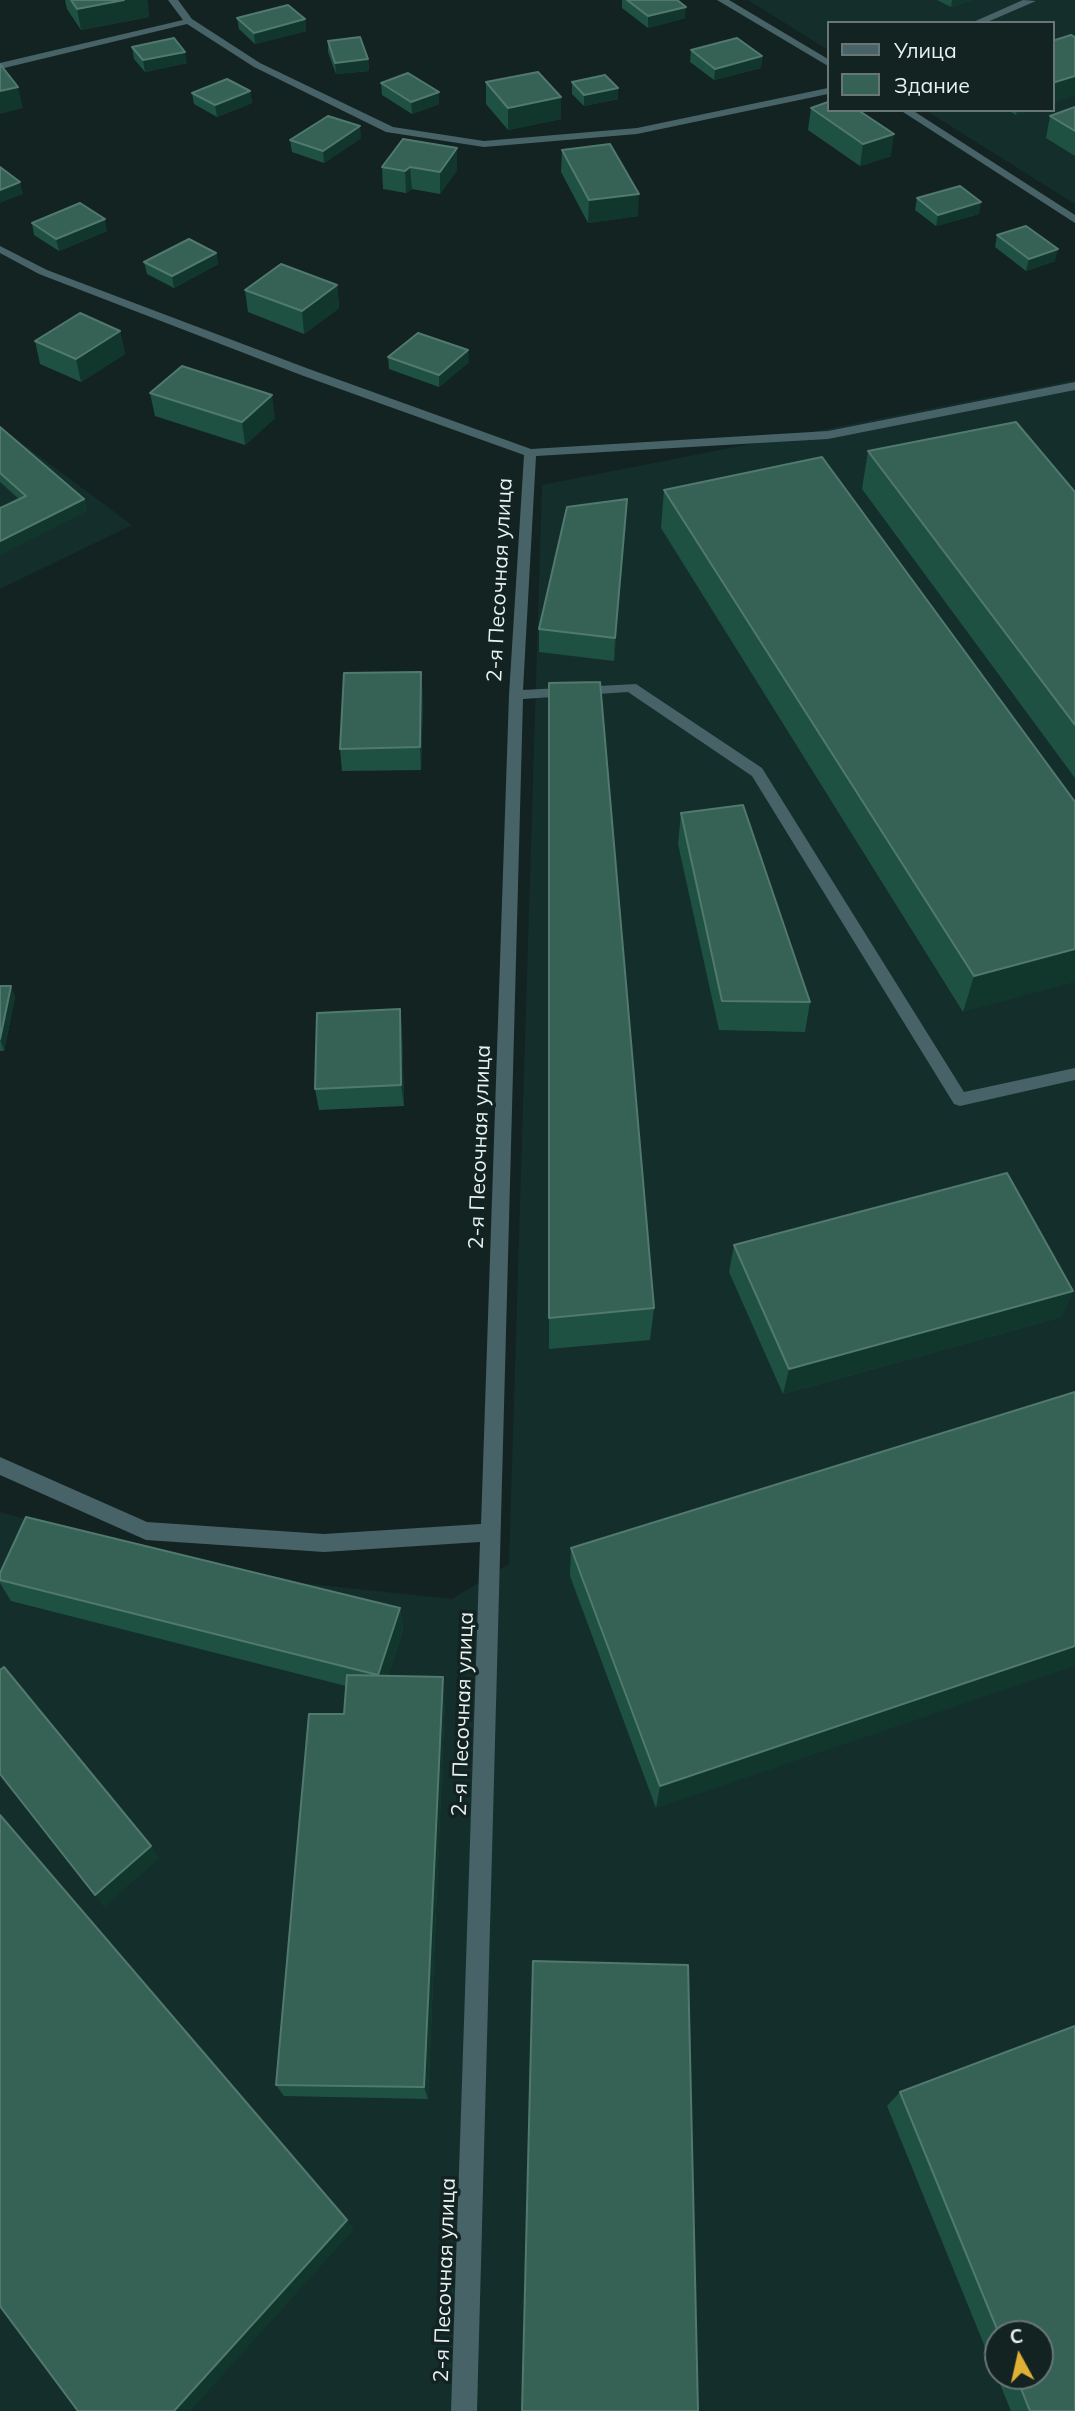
<!DOCTYPE html>
<meta charset="utf-8">
<style>
body{margin:0}
#map{position:relative;width:1075px;height:2411px;overflow:hidden;background:#132322;font-family:Mulish,sans-serif}
canvas{display:block}
.legend{position:absolute;left:827px;top:21px;width:228px;height:91px;box-sizing:border-box;background:#132322;border:2px solid #687675;margin:0;padding:9px 12px;list-style:none;font-size:21px;color:#e8f2f1}
.legend li{display:flex;align-items:center;gap:14px;height:35px}
.legend b{width:35px;border:2px solid #687675}
.north{position:absolute;left:984px;top:2320px;width:70px;height:70px;box-sizing:border-box;background:#132322;border:2px solid #687675;border-radius:50%;rotate:352deg;font-size:19px;font-weight:700;line-height:28px;text-align:center;color:#e8f2f1}
.north::after{content:'';display:block;margin:auto;width:24px;height:32px;background:#e0b034;clip-path:polygon(50% 0,100% 100%,50% 72%,0 100%)}
</style>
<div id="map">
<canvas width="1075" height="2411"></canvas>
<ul class="legend">
<li><b style="height:9px;background:#476368"></b>Улица</li>
<li><b style="height:19px;background:#356255"></b>Здание</li>
</ul>
<div class="north">С</div>
</div>
<script>
const ctx = document.querySelector('canvas').getContext('2d');
ctx.lineJoin = 'round';
function fill(path, color) { ctx.fillStyle = color; ctx.fill(path, 'evenodd'); }
const shape = rows => new Path2D(rows.map(r => 'M' + r).join(''));
function stroke(path, color, width, dash) { ctx.strokeStyle = color; ctx.lineWidth = width; ctx.lineCap = dash ? 'butt' : 'round'; ctx.setLineDash(dash || []); ctx.stroke(path); }
function drawText(font, color, halo, rows, align = 'center') {
  ctx.font = font + ' Mulish,sans-serif'; ctx.lineWidth = 7; ctx.setLineDash([]); ctx.textBaseline = 'middle'; ctx.strokeStyle = halo; ctx.fillStyle = color; for (const [text, x, y, turn = 0] of rows) {
    ctx.save(); ctx.translate(x, y); ctx.rotate((+turn || 0) * Math.PI / 180); ctx.textAlign = isNaN(turn) ? turn : align; if (halo) ctx.strokeText(text, 0, 0); ctx.fillText(text, 0, 0); ctx.restore();
  }
}
fill(shape([
 [748,0,1075,0,1075,204,925,110,1052,110,1052,23,828,23,828,50],
 [1075,380,1075,2411,0,2411,0,1512,244,1577,452,1599,509,1564,542,485],
 [998,2334,1040,2334,1040,2376,998,2376],
 [0,427,132,525,0,589]
]), '#142e2c');
fill(shape([
 [168,0,178,0,192,19,260,63,393,127,484,141,637,128,828,88,828,94,637,134,484,147,386,132,254,67,187,24,0,69,0,63,183,20,168,0],
 [717,0,729,0,828,59,828,66,717,0],
 [1023,0,1036,1,985,23,971,23,1023,0],
 [900,110,912,110,1075,215,1075,223,900,110],
 [0,246,47,270,309,369,531,449,828,431,1075,382,1075,390,828,439,536,456,523,690,636,684,762,768,964,1092,1075,1068,1075,1080,960,1106,954,1104,752,776,628,692,523,699,477,2411,451,2411,480,1542,324,1552,146,1540,0,1475,0,1457,147,1522,324,1534,481,1524,509,695,524,455,301,375,39,274,0,253,0,246]
]), '#476368');
fill(shape([
 [65,0,147,0,149,17,81,30,67,9],
 [622,0,677,0,685,18,648,28,622,8],
 [937,0,972,0,951,7],
 [237,18,305,19,306,31,255,44,239,29],
 [328,41,368,59,369,71,336,74,328,52],
 [132,47,187,63,145,72,134,59],
 [691,50,762,56,761,68,714,80,690,62],
 [486,82,561,97,561,119,508,130,486,104],
 [572,82,618,99,584,106,572,94],
 [381,83,439,92,439,104,412,114,382,95],
 [250,91,252,103,217,117,194,104,192,93],
 [1075,107,1075,156,1046,138,1050,116],
 [811,108,891,156,860,166,808,130],
 [1008,110,1030,110,1016,115],
 [361,138,324,163,292,152,290,140],
 [403,139,457,170,440,194,412,189,406,193,383,189,382,167],
 [562,150,638,216,588,223,561,172],
 [917,198,979,214,936,226,915,210],
 [32,223,107,231,59,251,34,235],
 [997,235,1055,261,1026,271,995,247],
 [216,253,218,264,174,288,147,274,144,262],
 [337,285,339,308,304,334,248,312,245,290],
 [120,331,125,354,81,382,40,364,35,341],
 [388,357,469,362,439,387,389,369],
 [150,393,275,418,245,445,155,416],
 [0,427,84,499,87,511,19,499,0,482],
 [868,451,1075,492,1075,778,862,489],
 [664,490,1075,802,963,1012,661,528],
 [626,522,614,661,539,652,539,629],
 [549,683,654,1308,650,1340,549,1349],
 [423,695,421,770,342,771,340,749],
 [681,813,810,1002,805,1032,719,1030,678,844],
 [0,986,15,997,4,1051,0,1051],
 [402,1030,404,1106,319,1110,315,1089],
 [734,1245,1073,1291,1061,1317,783,1394,729,1272],
 [1075,1392,656,1808,570,1576,571,1548],
 [0,1573,400,1608,403,1630,388,1676,445,1698,428,2099,284,2096,276,2085,344,1714,346,1686,11,1601,0,1583],
 [900,2092,1075,2411,1011,2411,887,2106],
 [998,2334,1040,2376,998,2376]
]), '#1f5142');
fill(shape([
 [124,0,147,0,149,17,81,30,77,9],
 [952,0,972,0,951,7],
 [686,7,685,18,648,28,648,16],
 [305,19,306,31,255,44,254,33],
 [185,52,187,63,145,72,143,60],
 [762,56,761,68,714,80,715,69],
 [368,59,369,71,336,74,335,63],
 [1075,76,1075,96,1052,103,1052,83],
 [18,87,23,108,0,114,0,91],
 [618,88,618,99,584,106,584,95],
 [250,91,252,103,217,117,215,105],
 [439,92,439,104,412,114,411,102],
 [561,97,561,119,508,130,508,108],
 [1017,110,1030,110,1016,115],
 [360,126,361,138,324,163,323,151],
 [894,134,891,156,860,166,863,144],
 [457,148,457,170,440,194,440,172],
 [410,167,412,189,406,193,405,171],
 [20,182,23,194,0,203,0,190],
 [639,194,638,216,588,223,589,200],
 [981,202,979,214,936,226,938,215],
 [105,219,107,231,59,251,56,239],
 [1058,249,1055,261,1026,271,1029,259],
 [216,253,218,264,174,288,172,276],
 [337,285,339,308,304,334,302,311],
 [120,331,125,354,81,382,76,359],
 [468,350,469,362,439,387,439,375],
 [272,395,275,418,245,445,242,422],
 [84,499,87,511,0,555,0,541],
 [627,499,626,522,614,661,615,638],
 [421,672,423,695,421,770,420,747],
 [1075,949,1075,982,963,1012,974,976],
 [11,986,15,997,4,1051,0,1039],
 [400,1009,402,1030,404,1106,401,1085],
 [1073,1291,1061,1317,783,1394,789,1369],
 [400,1608,403,1630,382,1695,378,1675],
 [1075,1646,1075,1666,656,1808,660,1786],
 [443,1677,445,1698,428,2099,424,2087],
 [151,1846,159,1858,104,1907,95,1895],
 [347,2220,354,2229,190,2411,174,2411]
]), '#11372d');
const building = shape([
 [71,0,124,0,77,9,71,0],
 [627,0,677,0,686,7,648,16,627,0],
 [288,5,305,19,254,33,237,18,288,5],
 [1071,35,1075,37,1075,76,1052,83,1052,41,1071,35],
 [360,37,368,59,335,63,328,41,360,37],
 [174,38,185,52,143,60,132,47,174,38],
 [737,38,762,56,715,69,691,50,737,38],
 [0,64,18,87,0,91,0,64],
 [538,72,561,97,508,108,486,82,538,72],
 [408,73,439,92,411,102,381,83,408,73],
 [605,75,618,88,584,95,572,82,605,75],
 [227,79,250,91,215,105,192,93,227,79],
 [828,102,828,110,858,110,894,134,863,144,811,108,828,102],
 [1075,107,1075,131,1050,116,1075,107],
 [328,116,360,126,323,151,290,140,328,116],
 [403,139,457,148,440,172,410,167,405,171,382,167,403,139],
 [610,144,639,194,589,200,562,150,610,144],
 [0,167,20,182,0,190,0,167],
 [960,186,981,202,938,215,917,198,960,186],
 [80,203,105,219,56,239,32,223,80,203],
 [1026,226,1058,249,1029,259,997,235,1026,226],
 [189,239,216,253,172,276,144,262,189,239],
 [281,264,337,285,302,311,245,290,281,264],
 [80,313,120,331,76,359,35,341,80,313],
 [418,333,468,350,439,375,388,357,418,333],
 [182,366,272,395,242,422,150,393,182,366],
 [1016,422,1075,492,1075,725,868,451,1016,422],
 [0,427,84,499,0,541,0,508,26,496,0,473,0,427],
 [822,457,1075,802,1075,949,974,976,664,490,822,457],
 [627,499,615,638,539,629,567,507,627,499],
 [421,672,420,747,340,749,344,673,421,672],
 [600,682,654,1308,549,1318,549,683,600,682],
 [743,805,810,1002,722,1001,681,813,743,805],
 [0,986,11,986,0,1039,0,986],
 [400,1009,401,1085,315,1089,317,1013,400,1009],
 [1007,1173,1073,1291,789,1369,734,1245,1007,1173],
 [1075,1392,1075,1646,660,1786,571,1548,1075,1392],
 [26,1517,400,1608,378,1675,0,1580,0,1573,26,1517],
 [4,1667,151,1846,95,1895,0,1774,0,1670,4,1667],
 [347,1675,443,1677,424,2087,276,2085,309,1714,344,1714,347,1675],
 [0,1815,347,2220,174,2411,78,2411,0,2306,0,1815],
 [533,1961,688,1965,698,2411,522,2411,533,1961],
 [1075,2026,1075,2411,1030,2411,1016,2376,1040,2376,1040,2334,999,2334,900,2092,1075,2026]
]);
fill(building, '#356255');
stroke(building, '#51796d', 2);
drawText('21px', '#e8f2f1', '#132322', [
 ["2-я Песочная улица",500,580,-87],
 ["2-я Песочная улица",480,1147,-88],
 ["2-я Песочная улица",463,1714,-88],
 ["2-я Песочная улица",445,2280,-88]
]);
</script>
